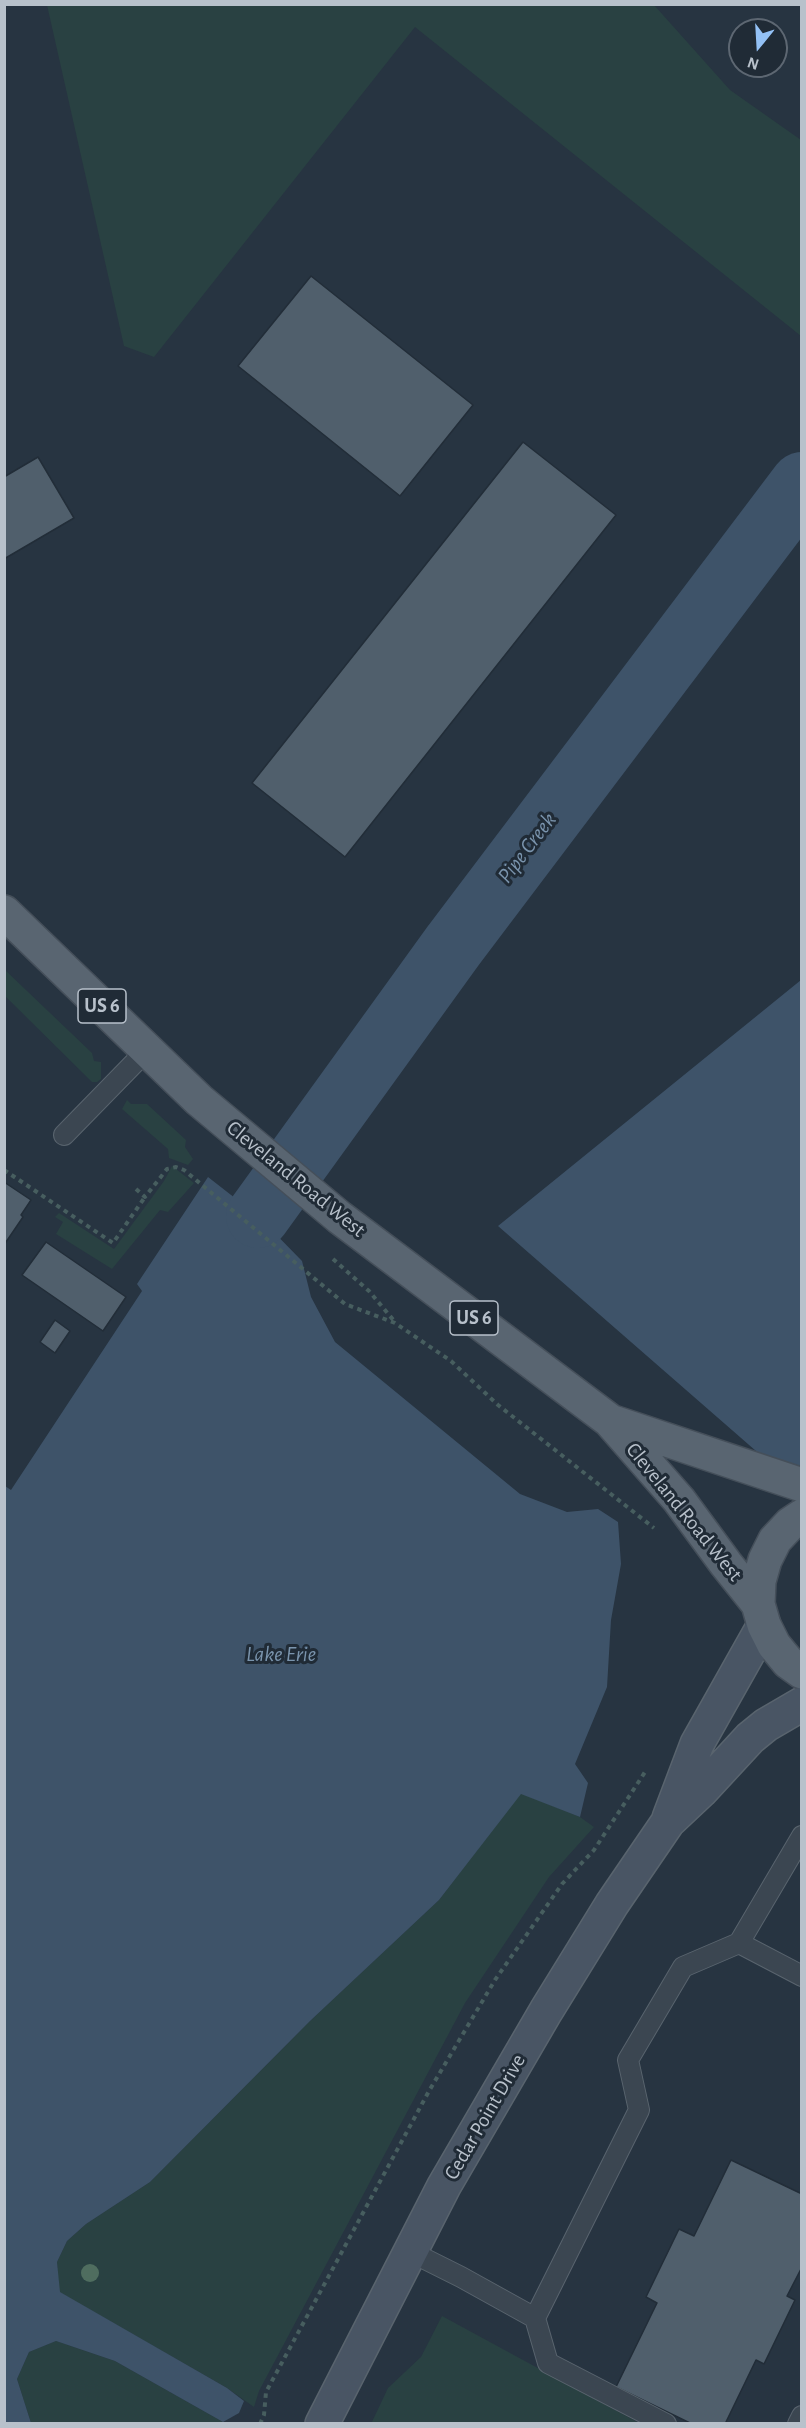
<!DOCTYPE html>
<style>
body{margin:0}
#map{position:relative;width:806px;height:2428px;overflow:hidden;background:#273441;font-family:"Alegreya Sans",sans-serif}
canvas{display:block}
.frame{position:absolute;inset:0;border:6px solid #b8c1cb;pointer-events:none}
.north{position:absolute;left:728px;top:18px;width:60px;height:60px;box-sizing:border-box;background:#202b36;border:2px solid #5d6772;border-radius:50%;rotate:198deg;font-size:16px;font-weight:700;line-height:24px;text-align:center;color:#b8c1cb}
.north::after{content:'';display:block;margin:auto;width:21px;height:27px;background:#93c1f5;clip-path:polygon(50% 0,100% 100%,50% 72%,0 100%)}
</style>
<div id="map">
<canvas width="806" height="2428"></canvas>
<div class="frame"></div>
<div class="north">N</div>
</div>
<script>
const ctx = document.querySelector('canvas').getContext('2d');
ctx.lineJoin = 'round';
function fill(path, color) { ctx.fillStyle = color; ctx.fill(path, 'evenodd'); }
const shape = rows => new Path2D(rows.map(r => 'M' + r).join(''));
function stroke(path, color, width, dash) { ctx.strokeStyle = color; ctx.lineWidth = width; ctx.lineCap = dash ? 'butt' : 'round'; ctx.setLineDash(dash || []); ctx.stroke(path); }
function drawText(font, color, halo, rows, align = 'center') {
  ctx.font = font + ' "Alegreya Sans",sans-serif'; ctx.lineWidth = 6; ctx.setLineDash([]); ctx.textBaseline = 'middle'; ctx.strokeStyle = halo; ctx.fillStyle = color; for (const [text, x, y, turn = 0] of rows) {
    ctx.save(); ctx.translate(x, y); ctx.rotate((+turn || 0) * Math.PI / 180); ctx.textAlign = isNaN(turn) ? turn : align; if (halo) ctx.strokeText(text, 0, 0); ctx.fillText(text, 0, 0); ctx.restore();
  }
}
fill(shape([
 [47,5,654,5,730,90,801,140,801,336,415,27,154,357,124,346],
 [4,969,92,1053,94,1061,101,1062,101,1079,97,1082,92,1082,5,996],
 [127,1100,131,1104,147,1104,186,1140,185,1147,193,1159,188,1165,169,1158,168,1149,122,1109],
 [172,1166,194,1183,168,1212,160,1210,112,1269,56,1234,63,1222,55,1217,59,1213,114,1249,164,1181],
 [521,1793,580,1817,594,1827,549,1877,465,2003,259,2391,254,2407,227,2388,59,2292,57,2262,67,2241,86,2224,150,2182,310,2021,439,1900],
 [442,2316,639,2423,371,2424,388,2388,421,2357],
 [56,2341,115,2361,223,2422,232,2423,31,2423,17,2379,29,2352]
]), '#294142');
fill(shape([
 [801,980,801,1466,764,1458,498,1226],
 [208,1177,258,1216,302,1261,311,1297,335,1342,520,1494,567,1512,598,1509,618,1522,621,1564,611,1620,607,1687,575,1764,588,1783,580,1817,521,1794,439,1900,310,2021,150,2182,86,2224,67,2241,57,2262,60,2292,227,2388,244,2401,239,2413,223,2422,115,2361,56,2341,29,2352,17,2379,31,2423,5,2423,5,1486,11,1490,142,1291,137,1284]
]), '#3e5369');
stroke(shape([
 [258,1216,453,946,802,484]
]), '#3e5369', 64);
const building = shape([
 [311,276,473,405,400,496,238,366,311,276],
 [523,442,616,515,345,857,252,783,523,442],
 [38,457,74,518,4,559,4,477,38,457],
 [4,1182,31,1200,21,1215,23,1217,4,1245,4,1182],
 [46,1242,126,1297,103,1331,22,1275,46,1242],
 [55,1320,70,1331,55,1353,40,1342,55,1320],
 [731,2160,802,2194,802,2267,787,2296,795,2300,764,2364,756,2360,725,2424,692,2424,616,2387,657,2303,646,2297,679,2229,694,2236,731,2160]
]);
fill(building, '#505f6c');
stroke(building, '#222d38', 1.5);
const service = shape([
 [64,1135,147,1050],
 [739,1943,802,1976],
 [411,2252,461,2277,535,2318,639,2110,628,2060,683,1967,739,1943,802,1836],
 [535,2318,548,2363,666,2424],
 [798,2424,802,2416]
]);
const secondary = shape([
 [669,1818,697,1744,764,1625],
 [322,2424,444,2186,546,2011,612,1904,668,1822,701,1791,750,1738,766,1725,802,1704]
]);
const primary = shape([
 [4,912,199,1100,339,1217,609,1420,679,1500,726,1564,758,1604],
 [610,1421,802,1485],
 [802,1516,790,1524,775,1540,765,1560,759,1581,758,1604,764,1625,774,1645,788,1662,802,1672]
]);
stroke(service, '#59646e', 22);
stroke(secondary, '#59646e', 36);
stroke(primary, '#454f5a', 36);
stroke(shape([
 [4,1170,113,1243,145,1197],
 [136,1189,145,1197,167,1169,176,1167,184,1170,345,1304,395,1323,451,1361,498,1405,654,1528],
 [333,1259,369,1291,395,1322],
 [260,2424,264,2415,266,2392,429,2091,495,1980,562,1884,594,1850,647,1769]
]), '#475e5f', 4, [4.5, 4.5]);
stroke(service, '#3b4651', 20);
stroke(secondary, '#495564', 33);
stroke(primary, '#596571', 33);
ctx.fillStyle = '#4f6d5f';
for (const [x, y] of [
 [90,2273]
]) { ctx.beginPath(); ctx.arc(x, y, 9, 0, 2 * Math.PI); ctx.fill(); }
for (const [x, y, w] of [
 [102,1006,48],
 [474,1318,48]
]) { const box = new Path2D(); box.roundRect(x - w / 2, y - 17, w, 34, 4.5); ctx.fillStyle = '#202b36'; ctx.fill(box); stroke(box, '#b8c1cb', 1.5); }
drawText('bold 20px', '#b8c1cb', null, [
 ["US 6",102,1006],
 ["US 6",474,1318]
]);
drawText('21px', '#b8c1cb', '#202b36', [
 ["Cleveland Road West",296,1179,39],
 ["Cleveland Road West",684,1512,51],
 ["Cedar Point Drive",485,2117,-60]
]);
drawText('italic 22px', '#7a94ad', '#202b36', [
 ["Pipe Creek",527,848,-53],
 ["Lake Erie",281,1654]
]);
</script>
